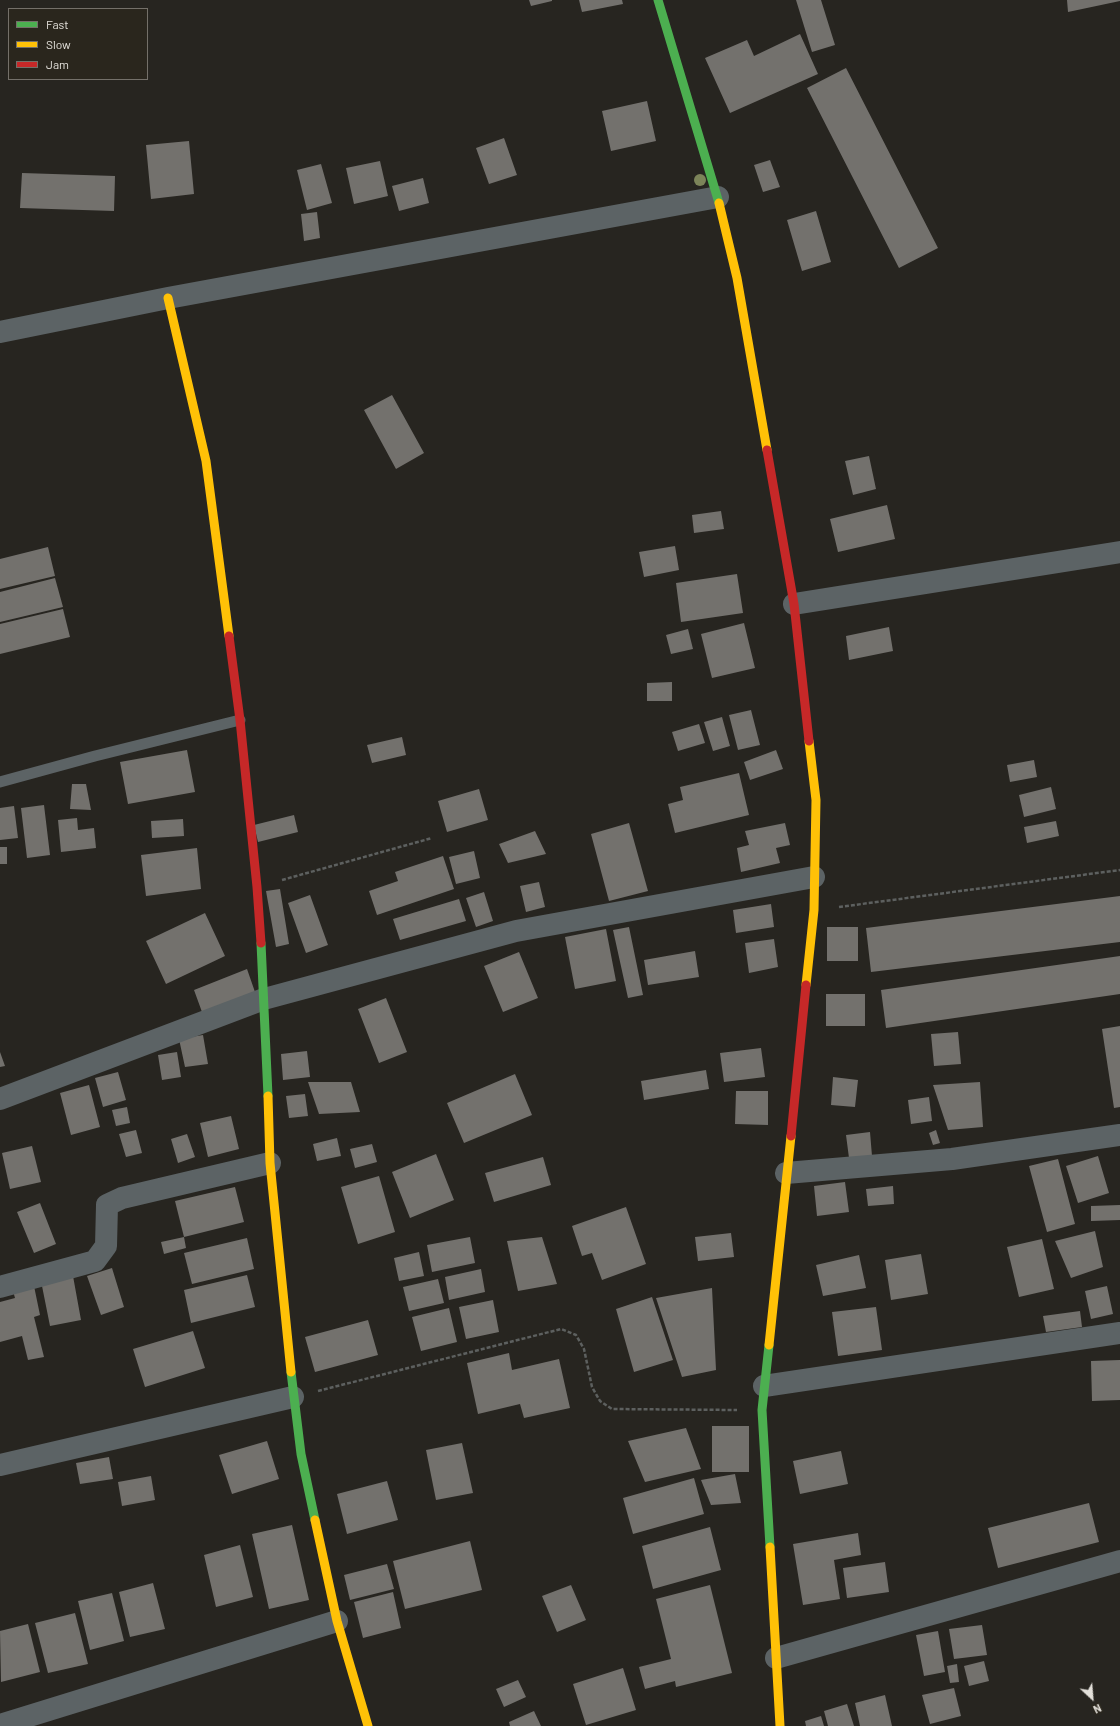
<!DOCTYPE html>
<style>
body{margin:0}
#map{position:relative;width:1120px;height:1726px;overflow:hidden;background:#272520;font-family:Barlow,sans-serif}
canvas{display:block}
.legend{position:absolute;left:8px;top:8px;width:140px;height:72px;box-sizing:border-box;background:#2a261d;border:1px solid #747069;margin:0;padding:5px 7px;list-style:none;font-size:12px;color:#e3e0da}
.legend li{display:flex;align-items:center;gap:8px;height:20px}
.legend b{width:20px;border:1px solid #747069}
.north{position:absolute;left:1072px;top:1678px;width:40px;height:40px;-webkit-text-stroke:3px #2a261d;paint-order:stroke;rotate:154deg;font-size:11px;font-weight:700;line-height:16px;text-align:center;color:#e3e0da}
.north::after{content:'';display:block;margin:auto;width:14px;height:18px;background:#e3e0da;clip-path:polygon(50% 0,100% 100%,50% 72%,0 100%)}
</style>
<div id="map">
<canvas width="1120" height="1726"></canvas>
<ul class="legend">
<li><b style="height:5px;background:#4caf50"></b>Fast</li>
<li><b style="height:5px;background:#ffc107"></b>Slow</li>
<li><b style="height:5px;background:#c62828"></b>Jam</li>
</ul>
<div class="north">N</div>
</div>
<script>
const ctx = document.querySelector('canvas').getContext('2d');
ctx.lineJoin = 'round';
function fill(path, color) { ctx.fillStyle = color; ctx.fill(path, 'evenodd'); }
const shape = rows => new Path2D(rows.map(r => 'M' + r).join(''));
function stroke(path, color, width, dash) { ctx.strokeStyle = color; ctx.lineWidth = width; ctx.lineCap = dash ? 'butt' : 'round'; ctx.setLineDash(dash || []); ctx.stroke(path); }
fill(shape([
 [529,0,552,0,552,1,531,6],
 [579,0,622,0,623,4,582,12],
 [796,0,821,0,835,45,812,52],
 [1067,0,1120,0,1120,1,1068,12],
 [800,34,818,74,730,113,705,58,747,40,754,56],
 [846,68,938,248,899,268,807,88],
 [647,101,656,141,611,151,602,111],
 [504,138,517,175,489,184,476,148],
 [189,141,194,194,151,199,146,145],
 [770,160,780,187,763,192,754,165],
 [380,161,388,196,354,204,346,168],
 [321,164,332,203,307,210,297,170],
 [22,173,115,176,114,211,20,208],
 [423,178,429,203,399,211,392,186],
 [816,211,831,262,802,271,787,220],
 [317,212,320,238,304,241,301,214],
 [392,395,424,453,396,469,364,410],
 [869,456,876,489,853,495,845,461],
 [887,505,895,539,838,552,830,519],
 [721,511,724,529,694,533,692,515],
 [675,546,679,570,644,577,639,552],
 [48,547,55,576,0,589,0,559],
 [737,574,743,613,681,622,676,583],
 [55,578,63,607,0,622,0,592],
 [63,609,70,637,0,654,0,624],
 [744,623,755,668,712,678,701,634],
 [889,627,893,651,849,660,846,636],
 [688,629,693,649,671,654,666,635],
 [672,682,672,701,647,701,647,683],
 [751,710,760,745,738,750,729,715],
 [722,717,730,746,713,751,704,722],
 [699,724,705,743,678,751,672,732],
 [402,737,406,755,372,763,367,745],
 [187,750,195,792,128,804,120,762],
 [776,750,783,769,750,780,744,762],
 [1034,760,1037,777,1010,782,1007,765],
 [739,773,749,815,675,833,668,804,683,800,680,787],
 [72,784,86,784,91,810,70,809],
 [1051,787,1056,809,1024,817,1019,795],
 [479,789,488,820,447,832,438,801],
 [44,805,50,855,27,858,21,808],
 [14,806,18,838,0,840,0,808],
 [294,815,298,832,258,842,254,825],
 [77,818,78,830,94,828,96,848,61,852,58,820],
 [183,819,184,836,152,838,151,821],
 [1056,821,1059,836,1027,843,1024,827],
 [629,823,648,891,609,901,591,834],
 [785,823,790,845,776,848,780,863,741,872,737,848,749,845,745,831],
 [535,831,546,854,508,863,499,844],
 [0,847,7,847,7,864,0,864],
 [197,848,201,889,146,896,141,855],
 [474,851,480,878,456,884,449,857],
 [443,856,454,889,377,915,369,891,398,881,395,872],
 [539,882,545,907,526,912,520,886],
 [280,889,289,944,276,947,266,891],
 [484,892,493,921,476,927,466,898],
 [310,895,328,945,306,953,288,903],
 [1120,896,1120,942,871,972,866,928],
 [459,899,466,921,400,940,393,919],
 [771,904,774,927,736,933,733,910],
 [205,913,225,956,166,984,146,941],
 [629,927,643,995,628,998,613,930],
 [827,927,858,927,858,961,827,961],
 [606,929,616,981,575,989,565,937],
 [774,939,778,967,749,973,745,943],
 [695,951,699,977,648,985,644,960],
 [519,952,538,998,503,1012,484,966],
 [1120,956,1120,994,886,1028,881,990],
 [247,969,255,992,202,1012,194,990],
 [826,994,865,994,865,1026,826,1026],
 [386,998,407,1052,379,1063,358,1009],
 [1120,1026,1120,1107,1114,1108,1102,1029],
 [958,1032,961,1064,934,1066,931,1034],
 [203,1035,208,1064,185,1067,179,1039],
 [761,1048,765,1077,724,1082,720,1053],
 [307,1051,310,1077,283,1080,281,1054],
 [0,1052,5,1066,0,1067],
 [177,1052,181,1077,162,1080,158,1055],
 [706,1070,709,1089,644,1100,641,1081],
 [118,1072,126,1100,103,1107,95,1078],
 [515,1074,532,1115,464,1143,447,1103],
 [833,1077,858,1080,855,1107,831,1105],
 [308,1082,351,1082,360,1112,319,1114],
 [980,1082,983,1127,948,1130,933,1085],
 [89,1085,100,1127,71,1135,60,1093],
 [736,1091,768,1091,768,1125,735,1124],
 [305,1094,308,1116,289,1118,286,1096],
 [929,1097,932,1121,911,1124,908,1100],
 [127,1107,130,1123,116,1126,112,1110],
 [231,1116,239,1149,208,1157,200,1123],
 [136,1130,142,1153,126,1157,119,1134],
 [936,1130,940,1143,933,1145,929,1133],
 [870,1132,872,1156,849,1158,846,1135],
 [187,1134,195,1157,178,1163,171,1139],
 [337,1138,341,1156,317,1161,313,1144],
 [372,1144,377,1162,355,1168,350,1149],
 [32,1146,41,1182,10,1189,2,1153],
 [436,1154,454,1200,410,1218,392,1172],
 [1098,1156,1109,1193,1078,1203,1066,1166],
 [543,1157,551,1185,494,1202,485,1173],
 [1058,1159,1075,1224,1047,1232,1029,1166],
 [379,1176,395,1232,358,1244,341,1187],
 [845,1182,849,1212,817,1216,814,1186],
 [893,1186,894,1204,868,1206,866,1189],
 [235,1187,244,1222,184,1237,175,1201],
 [40,1203,56,1244,34,1253,17,1212],
 [1120,1205,1120,1220,1091,1221,1091,1206],
 [626,1207,646,1264,602,1280,592,1253,582,1256,572,1226],
 [1095,1231,1103,1267,1071,1278,1055,1241],
 [731,1233,734,1257,698,1261,695,1237],
 [184,1237,186,1248,164,1254,161,1242],
 [470,1237,475,1263,432,1272,427,1245],
 [542,1237,557,1284,518,1291,507,1241],
 [247,1238,254,1269,192,1284,184,1253],
 [1042,1239,1054,1289,1019,1297,1007,1247],
 [419,1252,424,1276,399,1281,394,1258],
 [921,1254,928,1294,891,1300,885,1260],
 [859,1255,866,1288,823,1296,816,1265],
 [112,1268,124,1307,101,1315,87,1276],
 [481,1269,485,1292,449,1300,445,1277],
 [247,1275,255,1307,191,1323,184,1290],
 [73,1276,81,1320,50,1326,41,1281],
 [438,1279,444,1303,409,1311,403,1287],
 [34,1286,40,1315,34,1317,44,1357,28,1360,22,1336,0,1342,0,1302,15,1298,13,1291],
 [1107,1286,1113,1314,1091,1319,1085,1291],
 [712,1288,716,1370,682,1377,656,1298],
 [652,1297,673,1360,634,1372,616,1309],
 [493,1300,499,1332,466,1339,459,1307],
 [876,1307,882,1350,838,1356,832,1312],
 [449,1308,457,1342,421,1351,412,1317],
 [1080,1311,1082,1327,1046,1332,1043,1316],
 [368,1320,378,1355,315,1372,305,1337],
 [193,1331,205,1368,145,1387,133,1349],
 [509,1353,512,1370,559,1359,570,1408,524,1418,520,1404,478,1414,467,1363],
 [1120,1360,1120,1400,1092,1401,1091,1361],
 [712,1426,749,1426,749,1472,712,1472],
 [686,1428,701,1469,645,1482,628,1441],
 [267,1441,279,1479,232,1494,219,1455],
 [462,1443,473,1493,436,1500,426,1450],
 [841,1451,848,1484,800,1494,793,1461],
 [109,1457,113,1479,80,1484,76,1463],
 [735,1474,741,1503,711,1505,701,1480],
 [151,1476,155,1500,122,1506,118,1482],
 [694,1478,704,1514,633,1534,623,1498],
 [387,1481,398,1520,347,1534,337,1494],
 [1089,1503,1099,1542,998,1568,988,1528],
 [292,1525,309,1600,269,1609,252,1534],
 [710,1527,721,1570,653,1589,642,1546],
 [858,1533,861,1555,834,1560,840,1599,803,1605,793,1544],
 [470,1541,482,1590,405,1609,393,1561],
 [240,1545,253,1597,216,1607,204,1555],
 [885,1562,889,1592,847,1598,843,1568],
 [387,1564,394,1589,350,1600,344,1575],
 [153,1583,165,1629,130,1637,119,1592],
 [571,1585,586,1620,557,1632,542,1596],
 [710,1585,732,1673,676,1687,675,1681,645,1689,639,1667,671,1659,656,1599],
 [393,1592,401,1628,363,1638,354,1602],
 [112,1593,124,1641,90,1650,78,1601],
 [75,1613,88,1664,48,1673,35,1623],
 [28,1624,40,1672,1,1682,0,1631],
 [982,1625,987,1655,954,1659,949,1629],
 [938,1631,945,1672,924,1676,916,1635],
 [984,1661,989,1681,969,1686,964,1666],
 [957,1664,959,1682,950,1683,947,1666],
 [623,1668,636,1710,586,1725,573,1684],
 [518,1680,526,1697,504,1707,496,1689],
 [954,1688,961,1716,930,1724,922,1695],
 [885,1695,892,1726,860,1726,855,1703],
 [847,1704,854,1726,828,1726,824,1711],
 [534,1711,541,1726,510,1726,509,1722],
 [821,1716,824,1726,806,1726,805,1721]
]), '#73716d');
stroke(shape([
 [282,880,432,838],
 [839,907,1120,870],
 [318,1391,561,1329,576,1335,584,1349,592,1387,600,1401,612,1409,737,1410]
]), '#5d605f', 2.5, [4, 2]);
stroke(shape([
 [0,782,95,756,240,720]
]), '#5c6365', 11);
stroke(shape([
 [0,332,168,298,718,197],
 [794,604,1120,552],
 [0,1099,264,999,516,931,814,877],
 [786,1173,952,1159,1120,1135],
 [0,1287,95,1261,106,1246,107,1205,122,1198,270,1163],
 [764,1386,1120,1333],
 [0,1465,293,1397],
 [776,1658,1120,1561],
 [0,1725,337,1621]
]), '#5c6365', 22);
stroke(shape([
 [658,0,719,203],
 [261,943,268,1096],
 [769,1345,762,1410,770,1547],
 [291,1372,301,1454,315,1520]
]), '#4caf50', 9);
stroke(shape([
 [719,203,737,278,767,450],
 [168,298,206,461,229,636],
 [806,985,814,910,816,800,809,741],
 [268,1096,270,1163,291,1372],
 [769,1345,791,1136],
 [315,1520,337,1621,368,1726],
 [770,1547,780,1726]
]), '#ffc107', 9);
stroke(shape([
 [767,450,794,604,809,741],
 [229,636,240,720,257,887,261,943],
 [791,1136,806,985]
]), '#c62828', 9);
ctx.fillStyle = '#7c8459';
for (const [x, y] of [
 [700,180]
]) { ctx.beginPath(); ctx.arc(x, y, 6, 0, 2 * Math.PI); ctx.fill(); }
</script>
